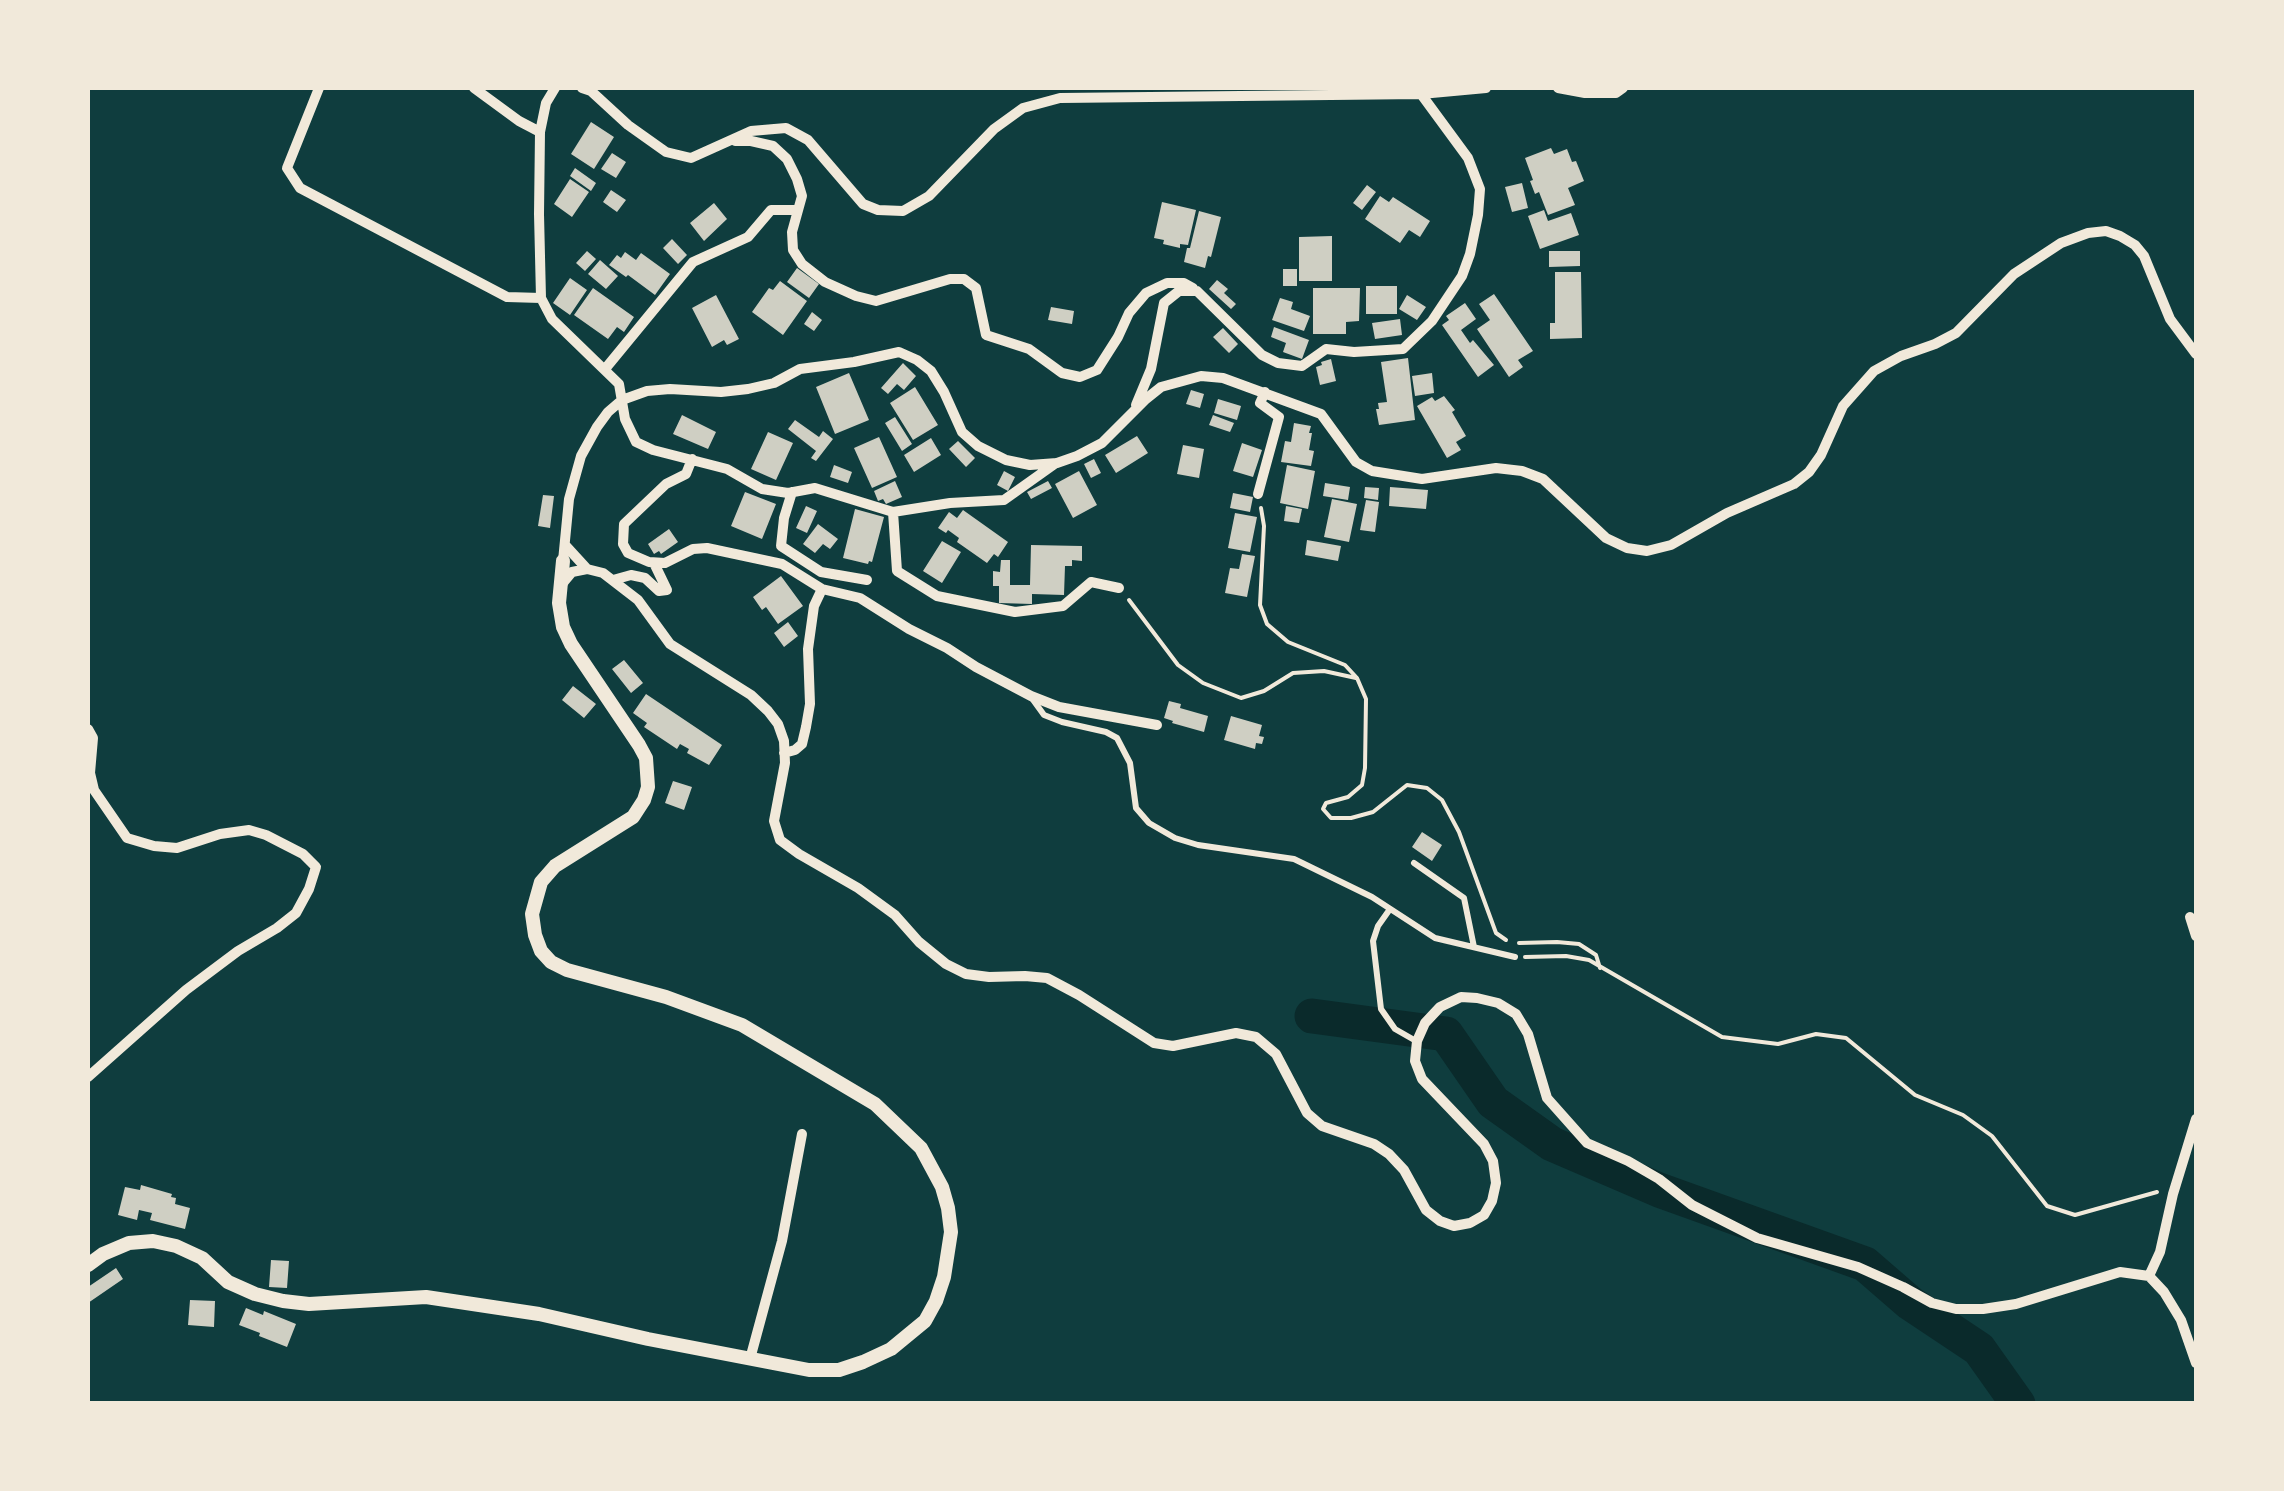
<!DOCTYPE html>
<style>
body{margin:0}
#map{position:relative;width:2284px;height:1491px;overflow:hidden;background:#0f3d3e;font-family:Figtree,sans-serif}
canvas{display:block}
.frame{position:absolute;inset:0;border:90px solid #f1e9da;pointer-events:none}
</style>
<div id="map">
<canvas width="2284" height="1491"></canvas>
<div class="frame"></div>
</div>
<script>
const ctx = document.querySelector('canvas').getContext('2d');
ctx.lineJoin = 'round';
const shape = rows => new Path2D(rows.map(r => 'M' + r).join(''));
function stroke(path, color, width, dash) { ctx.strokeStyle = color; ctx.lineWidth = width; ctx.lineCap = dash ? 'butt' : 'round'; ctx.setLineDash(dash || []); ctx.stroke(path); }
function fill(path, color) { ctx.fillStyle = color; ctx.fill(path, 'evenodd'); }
stroke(shape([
 [1312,1016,1446,1034,1493,1102,1552,1144,1659,1190,1865,1264,1910,1303,1979,1349,2018,1404]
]), '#0a2a2b', 35);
fill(shape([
 [591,122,614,137,594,169,571,154],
 [1551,148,1554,154,1567,149,1572,162,1576,161,1584,181,1568,188,1575,205,1548,215,1539,192,1535,194,1530,181,1533,180,1525,158],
 [612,153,626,162,616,178,601,169],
 [575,168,596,183,591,191,570,176],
 [570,179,589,192,572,217,554,204],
 [1522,183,1528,208,1512,212,1505,187],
 [1367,185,1376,192,1362,210,1353,203],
 [611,190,626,200,617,212,603,202],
 [1380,196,1389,202,1393,197,1430,221,1420,237,1409,230,1400,243,1365,219],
 [1162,202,1196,210,1188,245,1180,244,1180,248,1163,244,1164,240,1154,238],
 [714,203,727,219,704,241,690,223],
 [1544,210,1548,221,1571,213,1579,235,1540,249,1528,216],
 [1199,211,1221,217,1211,257,1208,256,1205,268,1184,262,1187,248,1190,248],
 [1332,236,1332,281,1299,281,1299,237],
 [672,239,687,255,678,264,663,248],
 [587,251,596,259,585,271,576,263],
 [1549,251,1580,251,1580,266,1549,267],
 [625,252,636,260,641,253,670,274,655,295,628,275,626,277,609,265,617,255,621,258],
 [600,260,618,276,606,289,588,274],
 [797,268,819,284,809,298,787,282],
 [1283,269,1297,269,1297,286,1283,286],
 [1555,272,1581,272,1582,338,1550,339,1550,323,1555,323],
 [570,278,587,290,570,315,553,303],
 [1217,280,1228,289,1224,293,1236,304,1231,309,1209,289],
 [780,281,807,301,783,335,752,312,769,288,773,290],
 [1366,286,1397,286,1397,314,1366,314],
 [593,288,634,317,624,332,617,327,608,339,574,315],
 [1313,288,1360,288,1359,321,1346,322,1346,334,1313,334],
 [1494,294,1533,351,1518,360,1523,367,1509,377,1477,329,1490,320,1479,304],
 [716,295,739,339,727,345,724,340,712,347,692,308],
 [1407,295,1426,307,1417,320,1399,309],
 [1280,298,1293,302,1291,309,1310,316,1304,331,1272,320],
 [1465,303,1476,319,1461,330,1470,343,1473,340,1494,365,1478,377,1442,325,1449,320,1446,316],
 [1051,307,1074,311,1072,324,1048,320],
 [812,312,822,320,814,331,804,324],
 [1400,319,1402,335,1375,339,1372,323],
 [1274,327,1309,340,1302,359,1283,352,1286,343,1271,337],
 [1223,328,1238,344,1229,353,1213,337],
 [1408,358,1415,420,1379,425,1376,409,1379,409,1378,403,1387,402,1381,362],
 [1331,359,1336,381,1320,385,1316,367,1322,365,1321,362],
 [903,363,916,376,904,390,897,384,888,394,881,388],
 [849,373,869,420,835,434,816,387],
 [1432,373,1434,393,1415,396,1412,376],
 [915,387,938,425,913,440,890,403],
 [1191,390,1204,394,1200,408,1186,404],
 [1444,396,1455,410,1452,412,1466,436,1456,442,1461,450,1447,458,1417,406,1432,397,1435,401],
 [1218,399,1241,406,1237,420,1214,413],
 [682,415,716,432,708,449,673,434],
 [1213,415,1234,423,1230,432,1209,425],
 [895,417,912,444,902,451,885,423],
 [795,420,819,437,823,431,833,439,816,461,811,458,816,451,788,429],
 [1294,423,1311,426,1309,433,1312,433,1309,450,1314,451,1311,466,1281,462,1285,441,1291,442],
 [768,432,793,443,776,480,751,469],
 [1137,436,1148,453,1116,473,1105,455],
 [879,437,897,477,872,488,854,448],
 [931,438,941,455,914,472,904,455],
 [958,441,975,458,966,467,949,449],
 [1242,443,1262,450,1253,477,1233,471],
 [1183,445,1204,449,1199,478,1177,474],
 [1094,459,1101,473,1091,478,1084,464],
 [834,465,852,472,848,483,830,477],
 [1287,465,1315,471,1308,509,1280,503],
 [1004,471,1015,477,1008,491,997,485],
 [1079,471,1097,505,1073,518,1055,484],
 [895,481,902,497,886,504,883,499,878,501,874,491],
 [1048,481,1052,488,1031,499,1027,492],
 [1325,483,1350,487,1348,500,1323,496],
 [1365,487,1379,488,1378,500,1364,498],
 [1390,487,1428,490,1426,509,1389,506],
 [745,492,776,504,762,539,731,526],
 [1233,493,1253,497,1250,512,1230,508],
 [543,495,554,496,550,528,538,526],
 [1332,499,1357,504,1349,542,1324,537],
 [1366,500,1379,502,1375,532,1360,530],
 [806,506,817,511,807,533,796,528],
 [1286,506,1302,509,1299,523,1284,521],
 [855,509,884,517,872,562,869,561,868,564,843,558],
 [963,510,1008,542,998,557,994,554,987,563,957,542,959,538,948,530,946,533,938,528,949,512,957,518],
 [1235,513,1257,517,1250,552,1228,548],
 [818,524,838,539,830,549,823,544,815,553,803,544],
 [669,529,678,542,661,554,659,551,654,554,648,544],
 [1307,540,1341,546,1338,561,1305,555],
 [942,541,961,552,942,583,923,571],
 [1031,545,1082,546,1082,561,1072,560,1072,566,1065,566,1064,595,1032,594,1032,604,999,603,999,586,993,586,993,571,1000,572,1001,560,1010,560,1010,585,1030,585],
 [1242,554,1255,556,1247,597,1225,593,1230,568,1239,569],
 [781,576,803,606,778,624,766,607,762,610,753,597],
 [788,622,798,636,784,647,774,633],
 [624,660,643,683,631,693,612,669],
 [573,686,596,704,584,718,562,700],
 [646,694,722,745,709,765,687,753,689,749,680,744,677,749,644,727,647,723,633,713],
 [1169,701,1181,704,1180,708,1208,716,1204,732,1172,723,1173,721,1164,718],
 [1231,716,1262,725,1259,736,1264,737,1262,744,1256,743,1255,749,1224,740],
 [673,781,692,787,684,810,665,803],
 [1422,832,1442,845,1432,861,1412,847],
 [141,1185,172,1194,171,1197,176,1198,175,1204,190,1208,185,1229,150,1220,152,1213,139,1210,137,1220,118,1215,125,1187,140,1190],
 [271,1260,289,1261,287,1288,269,1287],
 [116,1268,123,1279,88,1303,88,1287],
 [190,1300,215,1301,214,1327,188,1325],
 [246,1308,263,1315,264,1311,296,1324,287,1347,259,1336,260,1333,239,1325]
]), '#cfcfc3');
stroke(shape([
 [1261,508,1264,526,1260,605,1267,624,1288,642,1345,665,1357,678,1366,699,1365,768,1362,785,1348,797,1326,803,1323,809,1331,818,1351,818,1373,812,1407,785,1427,788,1442,800,1459,832,1496,933,1506,940],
 [1129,600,1178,665,1203,683,1241,698,1264,691,1293,673,1324,671,1356,678],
 [1519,943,1557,942,1579,944,1596,955,1600,968],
 [1525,957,1566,956,1589,960,1722,1037,1778,1044,1816,1034,1846,1038,1915,1095,1963,1115,1992,1136,2047,1206,2075,1215,2157,1192]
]), '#f1e9da', 4);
stroke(shape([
 [1031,697,1044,715,1062,722,1106,732,1117,738,1130,763,1136,808,1149,823,1175,838,1198,845,1294,859,1372,897,1435,938,1515,957],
 [1414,863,1464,898,1474,947],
 [1390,909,1378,926,1373,941,1381,1009,1395,1029,1416,1041]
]), '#f1e9da', 6);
stroke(shape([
 [319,88,287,168,300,188,507,297,541,298],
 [474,88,519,121,540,132],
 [555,88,546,103,540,132,539,214,541,298,552,319,619,384,625,419,636,442,653,450,727,469,762,489,788,493,815,488,893,512,950,503,1004,500,1056,463],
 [582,88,591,91,628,125,666,152,691,158,751,131,786,128,808,140,863,204,878,210,903,211,929,196,994,129,1023,108,1060,98,1421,94,1486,88],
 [1558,88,1585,93,1616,93,1623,88],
 [735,141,751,141,773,146,787,159,797,179,802,196,792,232,793,250,802,264,825,282,856,296,876,301,950,279,964,279,976,288,986,335,1029,349,1062,373,1080,377,1097,370,1118,337,1129,313,1146,293,1167,283,1184,283,1193,288],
 [605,369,693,262,748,237,771,210,796,210],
 [1136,405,1151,369,1164,303,1179,291,1197,291,1262,355,1278,363,1302,366,1326,349,1354,352,1403,349,1432,321,1462,276,1470,254,1478,215,1480,189,1468,158,1421,94],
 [692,459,686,474,666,484,624,524,623,544,628,553,649,562,665,563,693,549,707,548,782,564,822,589,860,598,909,629,947,648,976,667,1031,696,1059,707,1157,725],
 [792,492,784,518,781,546,821,572,867,580],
 [1258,494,1279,417,1260,403,1265,392],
 [893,512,897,571,937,596,1015,612,1063,606,1091,582,1119,588],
 [565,545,587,569],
 [563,561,569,499,581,456,597,427,608,412,622,400,647,391,670,389,721,392,748,389,774,383,800,369,854,362,899,352,917,360,931,371,944,392,962,432,978,446,1006,460,1030,465,1057,463,1077,456,1102,443,1146,399,1161,387,1201,376,1223,378,1321,414,1356,462,1372,471,1422,479,1496,468,1522,471,1543,479,1606,538,1627,548,1647,551,1671,545,1727,513,1794,484,1809,472,1821,455,1843,406,1874,371,1901,356,1935,344,1956,333,2014,274,2061,243,2088,233,2106,231,2120,236,2135,245,2144,256,2170,319,2196,354],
 [613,580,631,575,645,578,659,591,667,590,654,563],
 [562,584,572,572,587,569,603,573,638,600,670,644,751,695,768,711,778,724,784,741,785,763,774,821,780,840,799,854,858,888,895,915,919,942,946,964,966,974,989,977,1025,976,1047,978,1079,995,1154,1043,1173,1046,1236,1033,1256,1037,1276,1054,1307,1113,1322,1126,1374,1144,1389,1154,1404,1170,1426,1210,1440,1221,1454,1226,1470,1223,1484,1215,1492,1201,1496,1183,1493,1161,1484,1144,1422,1079,1415,1061,1417,1041,1425,1023,1440,1007,1461,997,1477,998,1498,1003,1516,1014,1528,1034,1547,1098,1587,1143,1628,1161,1659,1179,1692,1205,1757,1238,1858,1267,1903,1287,1932,1303,1956,1309,1983,1309,2016,1304,2120,1272,2149,1276,2164,1292,2181,1320,2196,1363],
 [88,729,93,738,90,773,94,790,127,838,154,846,177,848,220,834,249,830,266,835,303,854,316,867,309,889,296,913,277,928,238,951,186,990,88,1077],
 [784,753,795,750,802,744,806,727,810,704,808,649,814,606,822,589],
 [2190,917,2196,936],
 [2149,1276,2160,1252,2173,1194,2196,1119],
 [750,1359,782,1241,802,1134]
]), '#f1e9da', 10);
stroke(shape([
 [88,1265,103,1254,129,1243,153,1241,176,1246,202,1258,228,1282,255,1294,283,1301,309,1304,426,1297,539,1314,648,1339,809,1370,839,1370,863,1362,891,1349,925,1321,936,1301,944,1277,951,1232,948,1208,942,1187,921,1148,875,1104,742,1025,666,997,567,970,551,962,541,951,535,935,532,914,541,882,555,866,633,817,644,800,648,787,646,758,639,745,571,644,563,627,559,603,563,561]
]), '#f1e9da', 14);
</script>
